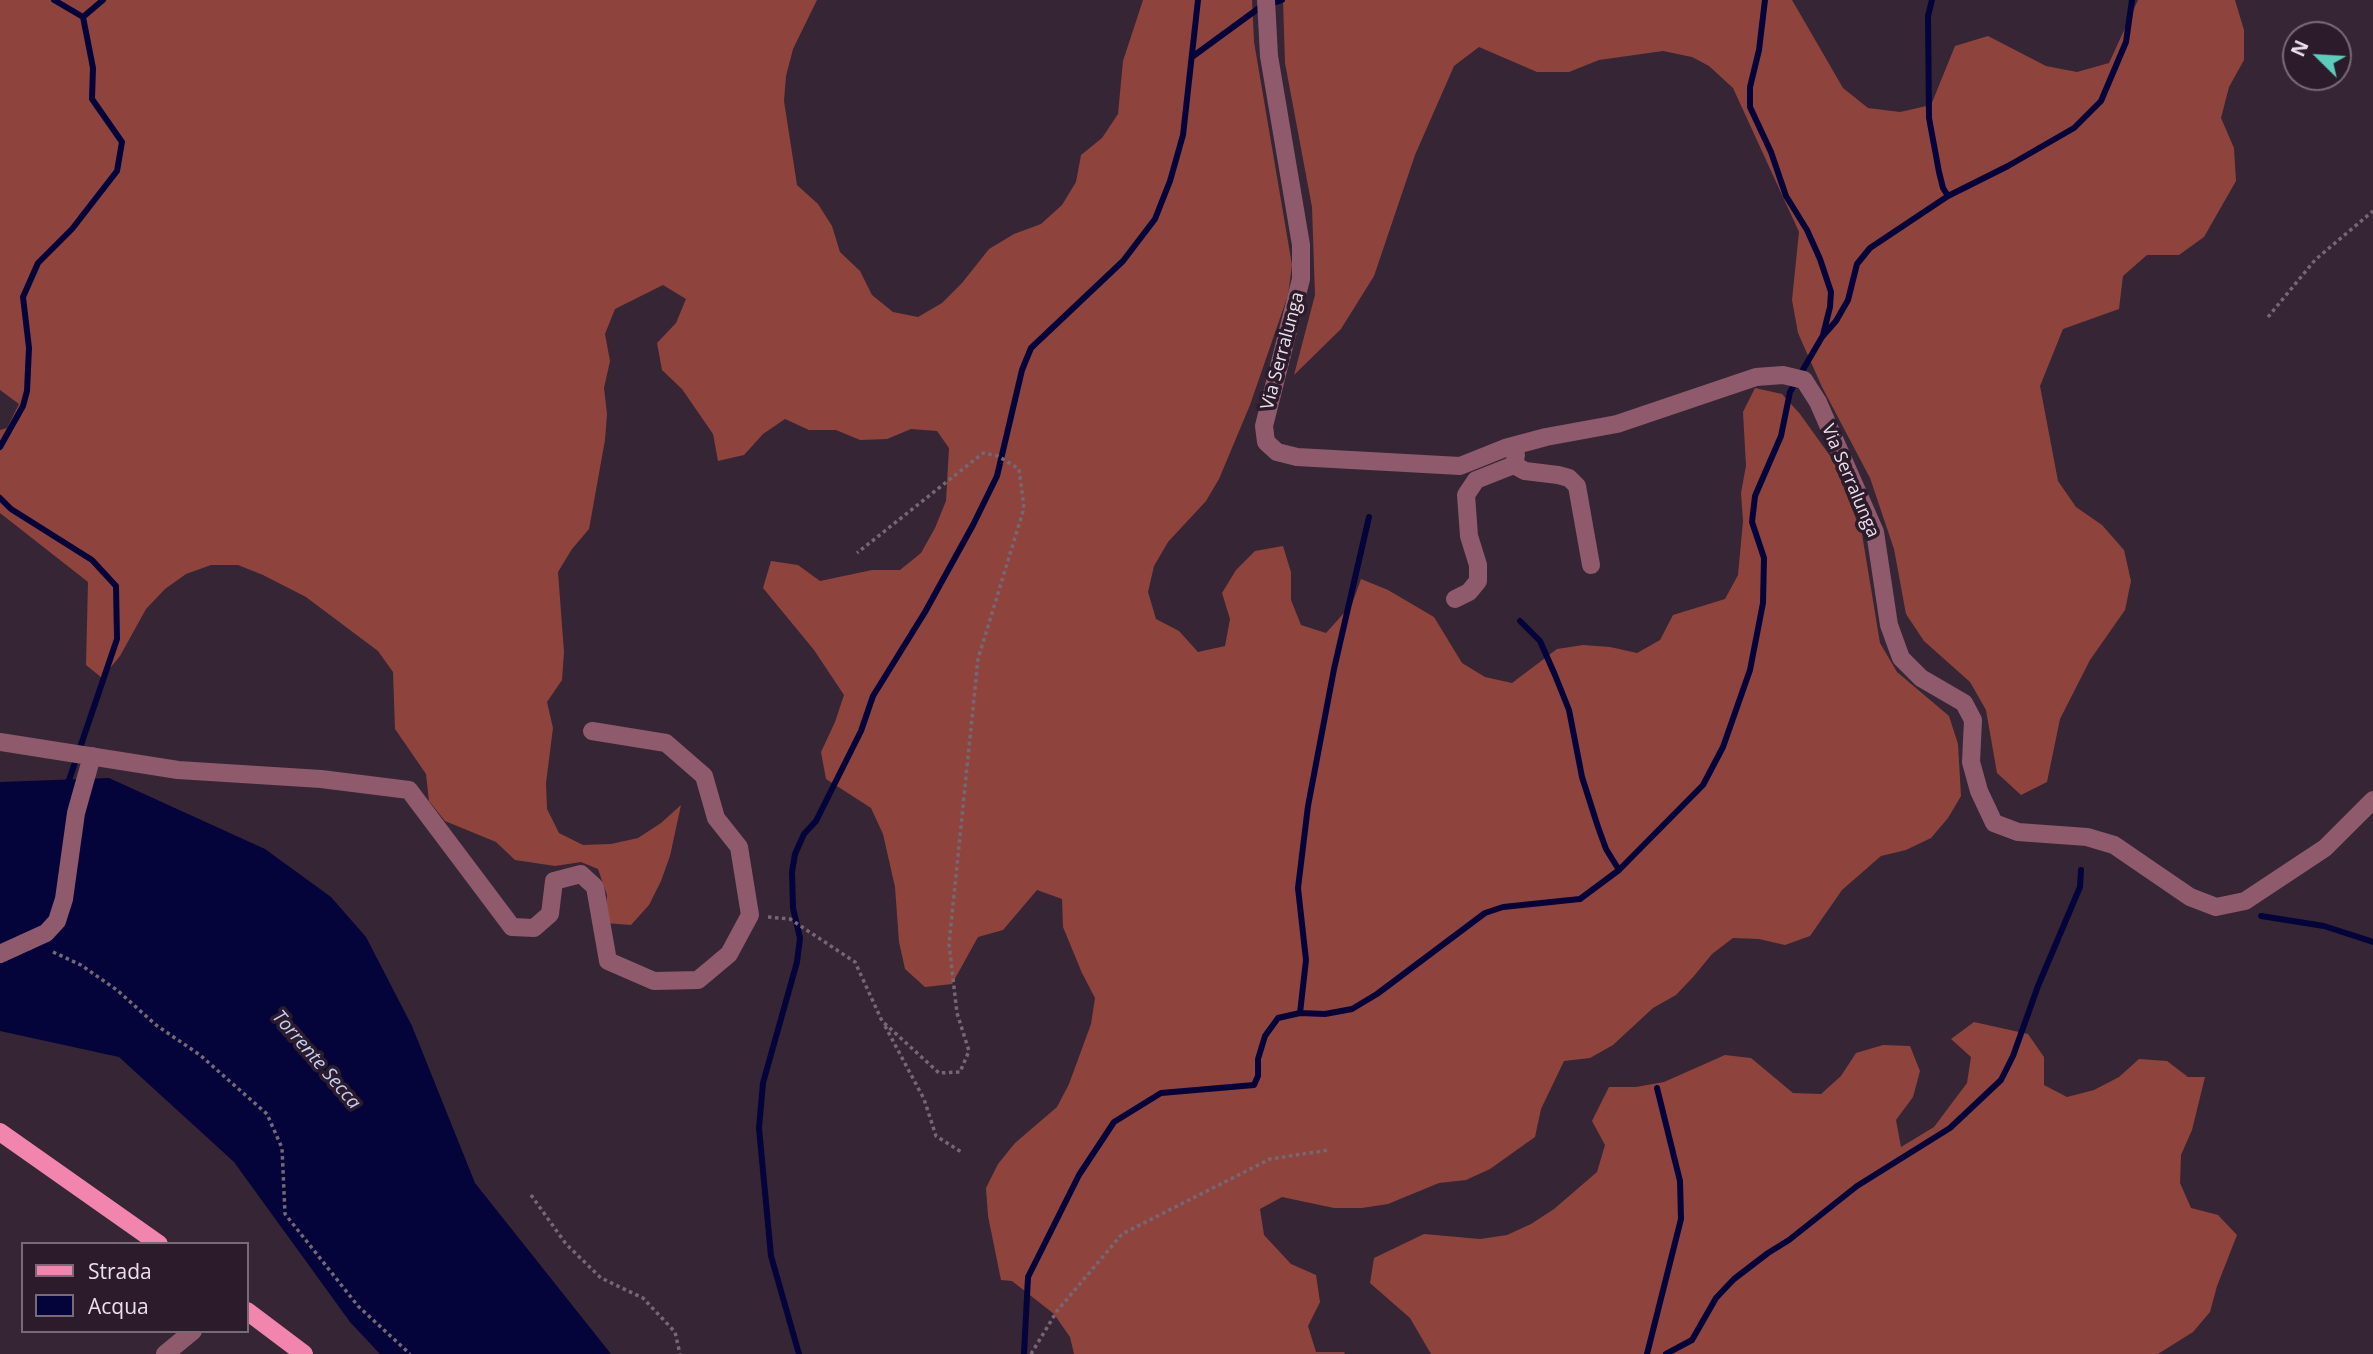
<!DOCTYPE html>
<style>
body{margin:0}
#map{position:relative;width:2373px;height:1354px;overflow:hidden;background:#362535;font-family:"Open Sans",sans-serif}
canvas{display:block}
.legend{position:absolute;left:21px;top:1242px;width:228px;height:91px;box-sizing:border-box;background:#2c1c2b;border:2px solid #786a77;margin:0;padding:9px 12px;list-style:none;font-size:21px;color:#ebe0ea}
.legend li{display:flex;align-items:center;gap:14px;height:35px}
.legend b{width:35px;border:2px solid #786a77}
.north{position:absolute;left:2282px;top:21px;width:70px;height:70px;box-sizing:border-box;background:#2c1c2b;border:2px solid #786a77;border-radius:50%;rotate:294deg;font-size:19px;font-weight:700;line-height:28px;text-align:center;color:#ebe0ea}
.north::after{content:'';display:block;margin:auto;width:24px;height:32px;background:#5bcebb;clip-path:polygon(50% 0,100% 100%,50% 72%,0 100%)}
</style>
<div id="map">
<canvas width="2373" height="1354"></canvas>
<ul class="legend">
<li><b style="height:9px;background:#f185ad"></b>Strada</li>
<li><b style="height:19px;background:#04043b"></b>Acqua</li>
</ul>
<div class="north">N</div>
</div>
<script>
const ctx = document.querySelector('canvas').getContext('2d');
ctx.lineJoin = 'round';
function fill(path, color) { ctx.fillStyle = color; ctx.fill(path, 'evenodd'); }
const shape = rows => new Path2D(rows.map(r => 'M' + r).join(''));
function stroke(path, color, width, dash) { ctx.strokeStyle = color; ctx.lineWidth = width; ctx.lineCap = dash ? 'butt' : 'round'; ctx.setLineDash(dash || []); ctx.stroke(path); }
function drawText(font, color, halo, rows, align = 'center') {
  ctx.font = font + ' "Open Sans",sans-serif'; ctx.lineWidth = 7; ctx.setLineDash([]); ctx.textBaseline = 'middle'; ctx.strokeStyle = halo; ctx.fillStyle = color; for (const [text, x, y, turn = 0] of rows) {
    ctx.save(); ctx.translate(x, y); ctx.rotate((+turn || 0) * Math.PI / 180); ctx.textAlign = isNaN(turn) ? turn : align; if (halo) ctx.strokeText(text, 0, 0); ctx.fillText(text, 0, 0); ctx.restore();
  }
}
fill(shape([
 [0,0,817,0,793,49,786,76,784,101,797,185,818,204,832,226,840,252,860,271,872,295,893,312,918,317,942,303,962,283,989,249,1014,234,1041,224,1062,205,1076,182,1081,155,1102,138,1118,114,1123,61,1143,0,1252,0,1254,42,1292,265,1288,295,1250,405,1219,479,1206,501,1168,542,1154,566,1148,592,1156,619,1179,631,1198,652,1225,646,1230,619,1222,593,1236,570,1255,551,1283,546,1291,572,1291,600,1301,625,1326,633,1352,604,1361,579,1388,590,1434,617,1462,663,1485,677,1512,683,1557,649,1583,645,1610,647,1637,653,1660,640,1673,615,1725,599,1738,575,1743,521,1741,493,1746,466,1743,412,1755,388,1782,394,1800,414,1833,460,1862,534,1880,643,1897,672,1949,716,1958,744,1961,796,1948,818,1931,838,1906,850,1881,856,1842,890,1810,936,1785,945,1759,939,1733,938,1712,954,1694,976,1676,995,1653,1008,1613,1045,1590,1058,1564,1061,1541,1109,1535,1137,1490,1169,1466,1180,1439,1183,1388,1204,1362,1208,1334,1208,1282,1197,1260,1209,1264,1235,1291,1264,1316,1275,1320,1302,1308,1326,1316,1352,1344,1352,1345,1354,1074,1354,1070,1337,1054,1314,1012,1281,1001,1280,988,1216,986,1188,998,1164,1015,1143,1057,1107,1069,1084,1091,1024,1095,998,1082,973,1063,927,1062,899,1037,890,1003,930,978,937,952,984,925,987,905,969,899,942,895,887,883,834,871,808,826,779,821,752,835,722,844,695,814,650,763,588,771,561,798,565,820,581,872,570,900,570,921,553,935,528,946,501,949,448,937,431,911,429,887,439,860,440,836,430,809,430,785,419,763,434,744,455,718,461,713,434,682,389,662,370,657,343,676,323,686,299,663,285,615,309,605,334,610,361,604,388,607,414,605,440,589,529,572,549,558,572,564,652,562,680,547,702,553,728,546,783,547,809,559,833,583,845,611,844,638,838,661,823,681,805,670,856,661,881,649,905,631,925,605,923,607,895,598,869,581,862,555,866,515,860,496,842,445,821,429,801,426,774,395,729,393,672,378,651,306,597,263,575,238,565,211,565,186,574,165,589,146,609,120,656,102,678,86,665,88,582,0,513,0,430,7,428,19,404,0,390],
 [1283,0,1792,0,1843,88,1868,108,1900,112,1931,105,1955,46,1988,36,2046,66,2077,72,2109,63,2138,0,2235,0,2244,30,2244,60,2229,87,2221,118,2234,148,2236,181,2204,237,2179,255,2147,255,2123,276,2119,309,2063,329,2040,386,2058,481,2076,507,2102,525,2124,550,2131,581,2125,610,2090,660,2060,719,2047,782,2021,795,1997,773,1986,710,1970,682,1924,641,1906,614,1894,549,1870,478,1822,387,1798,333,1792,300,1799,232,1733,88,1709,66,1692,57,1663,51,1599,60,1569,72,1537,72,1479,47,1454,66,1415,155,1374,276,1341,329,1294,375,1315,295,1312,207,1285,63],
 [1974,1022,2028,1034,2044,1057,2044,1085,2067,1097,2094,1090,2119,1077,2139,1059,2167,1061,2188,1077,2205,1077,2192,1130,2181,1155,2180,1183,2191,1208,2218,1215,2237,1235,2217,1286,2210,1312,2193,1332,2158,1354,1431,1354,1410,1318,1370,1283,1374,1258,1424,1234,1480,1239,1507,1235,1531,1224,1554,1209,1597,1172,1605,1145,1592,1121,1609,1087,1636,1087,1664,1082,1725,1055,1751,1058,1793,1093,1821,1094,1841,1076,1856,1053,1883,1045,1910,1046,1920,1071,1913,1097,1896,1120,1901,1147,1934,1127,1967,1083,1971,1057,1951,1039]
]), '#8e443d');
fill(shape([
 [109,778,265,849,331,897,366,937,412,1026,475,1183,611,1354,380,1354,350,1322,234,1162,119,1057,0,1031,0,782]
]), '#04043b');
stroke(shape([
 [54,0,83,17],
 [1765,0,1759,50,1750,87,1750,107,1771,152,1786,196,1807,230,1820,259,1831,292,1830,307,1823,335],
 [1932,0,1928,16,1929,118,1939,172,1943,188,1948,196],
 [1192,57,1259,8,1282,0],
 [0,447,23,406,27,391,29,348,23,297,38,263,72,229,117,171,122,142,92,99,93,68,83,17,103,0],
 [0,498,11,509,92,560,116,586,117,639,67,786],
 [1520,621,1540,641,1555,675,1569,710,1582,777,1598,827,1606,849,1619,870],
 [2261,916,2324,926,2373,942],
 [1300,1013,1306,960,1298,888,1308,806,1334,669,1369,517],
 [799,1354,771,1256,759,1128,763,1083,797,962,800,938,793,908,792,872,795,854,804,834,816,821,861,731,873,696,925,612,973,525,997,476,1022,370,1031,348,1123,261,1155,219,1170,181,1183,135,1198,0],
 [1024,1354,1028,1277,1079,1175,1114,1122,1161,1093,1254,1085,1258,1076,1258,1059,1265,1036,1278,1018,1300,1013,1325,1014,1352,1009,1377,994,1485,913,1503,907,1580,899,1619,870,1703,785,1723,747,1750,670,1763,603,1764,558,1752,522,1755,496,1781,436,1790,392,1822,337,1836,321,1848,300,1857,264,1870,248,1948,196,2008,166,2074,128,2101,101,2126,42,2132,0],
 [1647,1354,1681,1219,1680,1181,1657,1088],
 [1666,1354,1692,1340,1716,1298,1734,1279,1768,1253,1789,1240,1857,1186,1950,1128,2001,1080,2013,1056,2038,986,2080,887,2081,870]
]), '#04043b', 6);
stroke(shape([
 [2268,317,2315,260,2373,211],
 [768,917,790,919,855,962,882,1021,939,1073,960,1072,969,1051,957,1013,949,944,978,659,1024,508,1019,469,998,456,983,453,857,553],
 [53,952,81,965,117,990,156,1025,200,1055,267,1114,282,1148,285,1214,358,1306,410,1354],
 [885,1026,924,1099,936,1136,963,1153],
 [531,1195,566,1244,601,1278,643,1298,675,1332,680,1354],
 [1031,1354,1057,1311,1122,1234,1270,1159,1329,1150]
]), '#756774', 3.5, [3.5, 3.5]);
stroke(shape([
 [1266,0,1269,56,1301,245,1301,279,1264,426,1266,442,1277,452,1297,457,1460,466,1505,448,1546,437,1617,424,1756,377,1783,375,1804,380,1818,402,1875,532,1889,625,1901,658,1921,678,1964,703,1973,720,1971,762,1979,791,1994,823,2018,832,2087,837,2114,845,2190,897,2216,907,2245,901,2325,848,2373,800],
 [1516,455,1514,465,1525,471,1558,475,1569,478,1577,486,1591,565],
 [1455,599,1469,592,1478,581,1478,565,1469,536,1466,495,1476,480,1514,465],
 [0,742,178,770,321,779,409,790,512,927,534,928,550,914,554,881,581,874,595,887,608,961,654,981,698,980,729,954,750,915,739,847,716,818,704,776,666,743,592,731],
 [0,954,46,933,57,921,64,899,76,813,92,756],
 [165,1354,193,1331]
]), '#8f5a6c', 18);
stroke(shape([
 [0,1132,159,1244],
 [247,1311,304,1354]
]), '#f185ad', 18);
drawText('18px', '#ebe0ea', '#2c1c2b', [
 ["Via Serralunga",1283,351,-75],
 ["Via Serralunga",1850,481,67]
]);
drawText('italic 19px', '#c2cff4', '#2c1c2b', [
 ["Torrente Secca",316,1060,49]
]);
</script>
